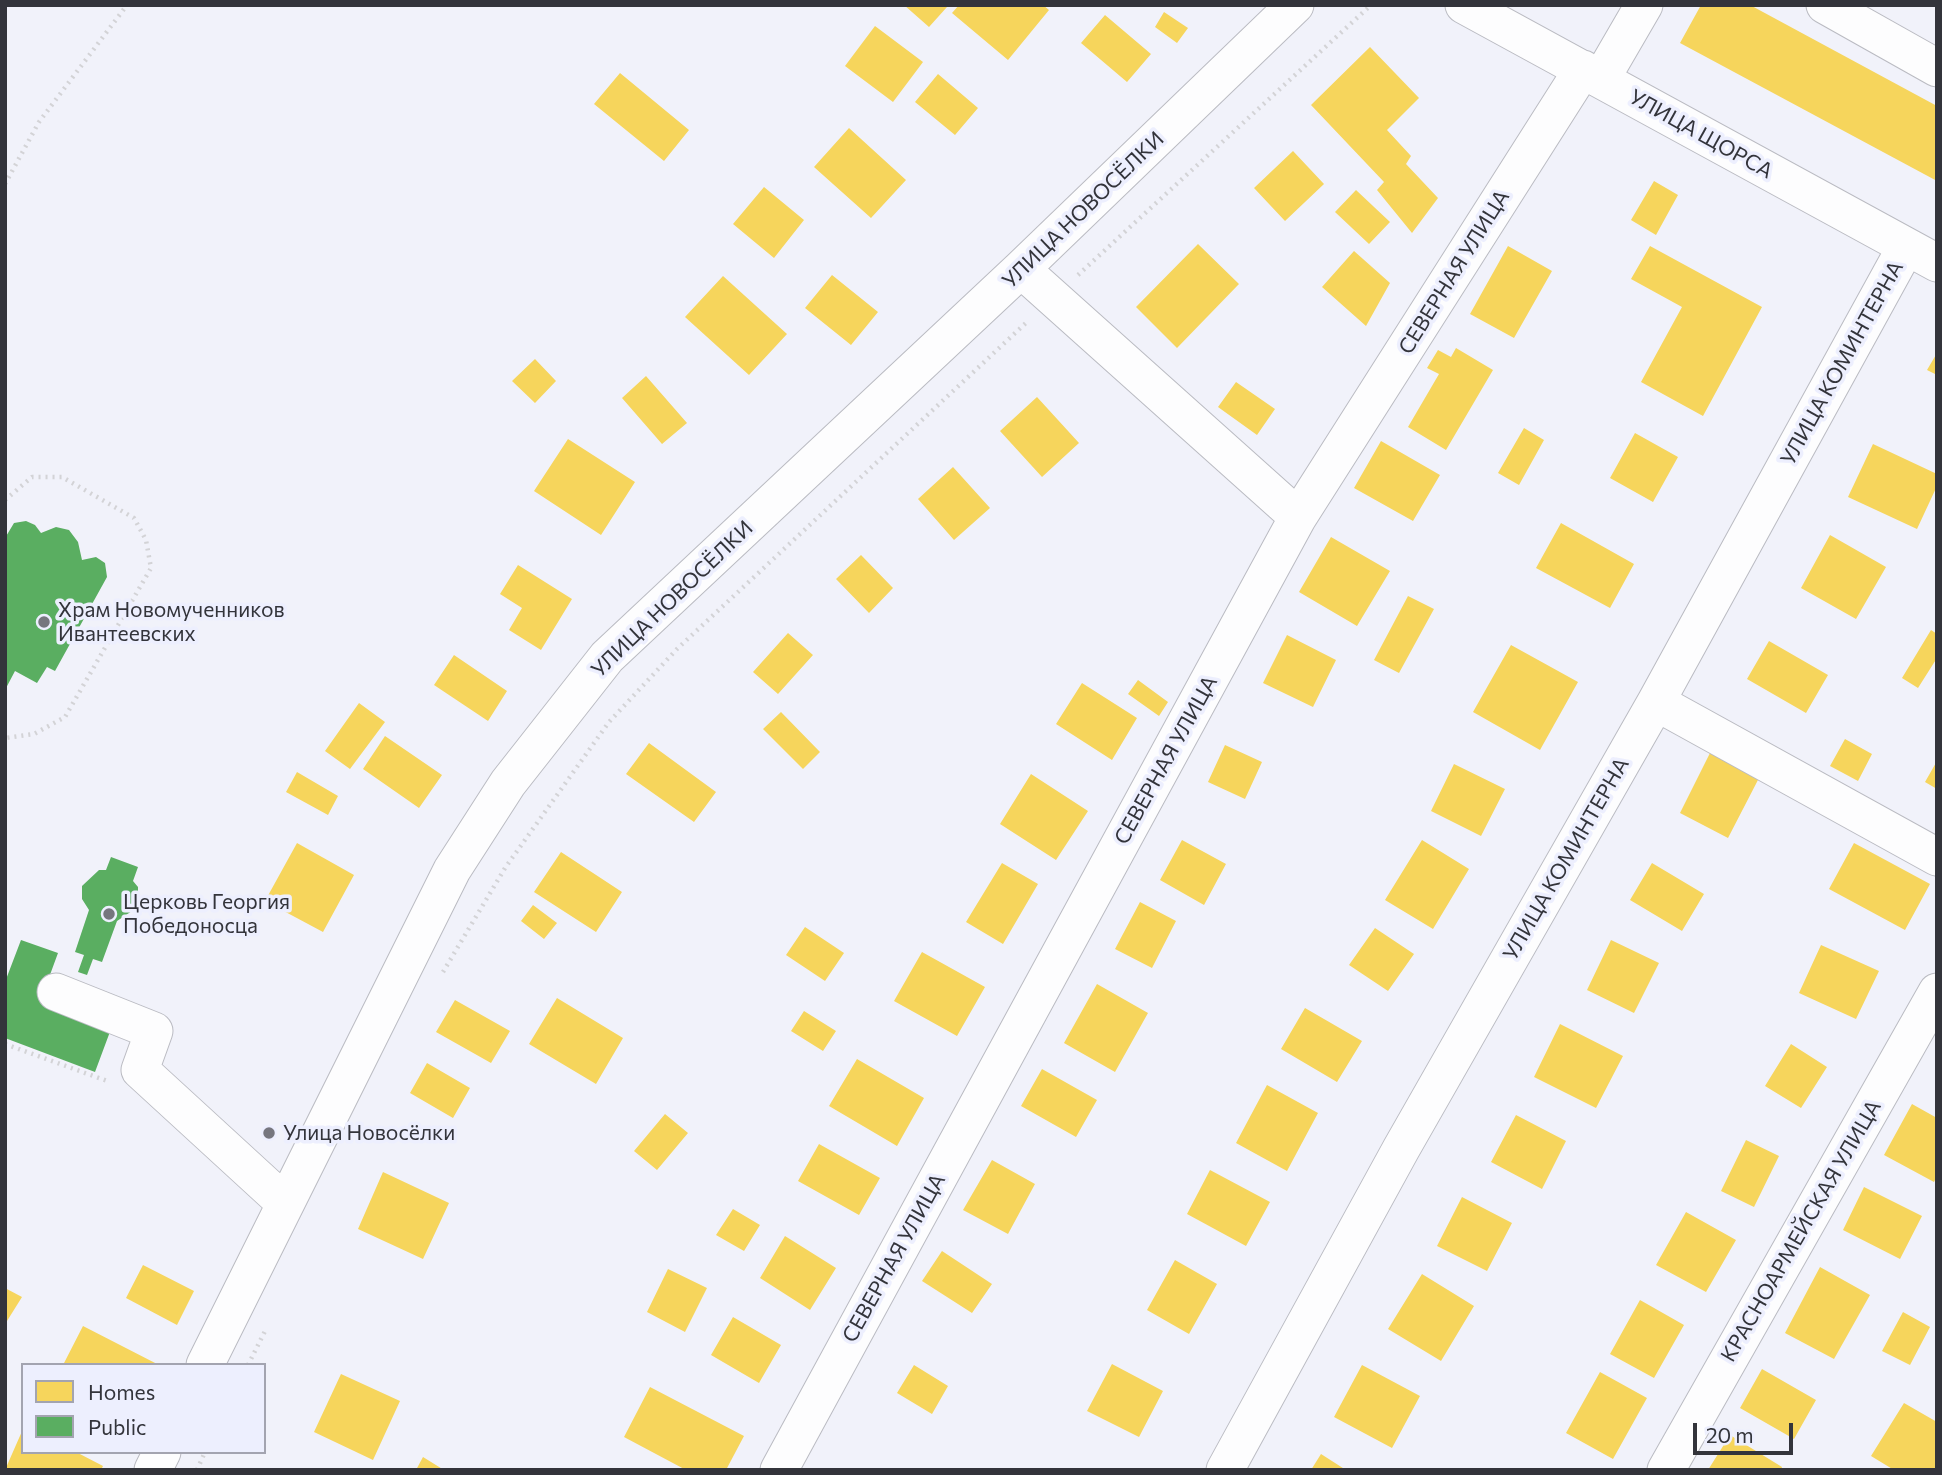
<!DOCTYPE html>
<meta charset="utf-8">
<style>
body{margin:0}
#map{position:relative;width:1942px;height:1475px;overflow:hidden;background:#f1f2fa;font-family:Commissioner,sans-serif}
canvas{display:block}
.frame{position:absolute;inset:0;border:7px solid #33343b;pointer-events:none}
.legend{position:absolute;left:21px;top:1363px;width:245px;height:91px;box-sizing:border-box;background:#edeffe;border:2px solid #a3a4b0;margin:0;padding:9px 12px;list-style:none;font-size:21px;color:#33343b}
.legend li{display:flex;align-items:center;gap:14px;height:35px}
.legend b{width:35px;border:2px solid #a3a4b0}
.scale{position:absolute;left:1693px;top:1423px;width:100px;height:32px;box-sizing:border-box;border:4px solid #33343b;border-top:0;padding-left:9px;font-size:21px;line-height:24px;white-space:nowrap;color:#33343b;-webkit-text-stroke:5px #edeffe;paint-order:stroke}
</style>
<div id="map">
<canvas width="1942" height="1475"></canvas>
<div class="frame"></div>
<ul class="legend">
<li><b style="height:19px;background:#f6d55c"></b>Homes</li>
<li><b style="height:19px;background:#5aae61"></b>Public</li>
</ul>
<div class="scale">20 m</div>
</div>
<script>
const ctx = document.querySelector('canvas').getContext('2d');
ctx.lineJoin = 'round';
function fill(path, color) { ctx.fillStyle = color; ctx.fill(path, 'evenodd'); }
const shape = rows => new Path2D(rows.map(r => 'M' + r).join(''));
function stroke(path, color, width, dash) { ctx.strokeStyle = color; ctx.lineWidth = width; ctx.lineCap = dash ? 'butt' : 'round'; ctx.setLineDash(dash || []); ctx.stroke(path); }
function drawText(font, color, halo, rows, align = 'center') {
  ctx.font = font + ' Commissioner,sans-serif'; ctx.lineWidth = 7; ctx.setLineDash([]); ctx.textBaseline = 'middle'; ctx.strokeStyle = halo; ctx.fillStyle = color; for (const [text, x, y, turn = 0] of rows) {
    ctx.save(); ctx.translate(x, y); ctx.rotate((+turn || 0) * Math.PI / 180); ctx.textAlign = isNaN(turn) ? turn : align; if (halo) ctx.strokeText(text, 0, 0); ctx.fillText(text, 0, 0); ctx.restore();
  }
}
fill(shape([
 [904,5,945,5,947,7,929,27],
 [959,5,1043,5,1049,10,1008,60,952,13],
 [1701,5,1750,5,1937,106,1937,181,1680,43],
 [1164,12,1188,28,1177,43,1155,27],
 [1105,15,1151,54,1127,82,1081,43],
 [875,26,923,62,893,102,845,66],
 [1370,47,1419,98,1387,130,1411,156,1406,164,1438,198,1412,233,1377,190,1384,182,1311,105],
 [620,73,689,130,664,161,594,104],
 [938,74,978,108,955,135,915,102],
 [849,128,906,180,871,218,814,167],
 [1293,151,1324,184,1285,221,1254,188],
 [1654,181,1678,195,1656,235,1631,220],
 [764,187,804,220,774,258,733,224],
 [1356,190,1390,222,1369,244,1335,212],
 [1198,244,1239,284,1177,348,1136,307],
 [1508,246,1552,271,1514,338,1470,314],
 [1650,246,1762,307,1703,416,1641,382,1682,307,1631,279],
 [1354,251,1390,283,1366,326,1322,287],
 [832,275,878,312,851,345,805,308],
 [723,276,787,334,749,375,685,317],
 [1456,348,1493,370,1446,450,1408,427,1439,374,1427,368,1438,350,1451,357],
 [1937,353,1937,375,1927,370],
 [535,359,556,381,535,403,512,381],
 [646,376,687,423,662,444,622,398],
 [1236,382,1275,409,1257,435,1218,407],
 [1037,397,1079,443,1042,477,1000,431],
 [1524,428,1544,440,1519,485,1498,473],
 [1635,433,1678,457,1653,502,1610,478],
 [568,439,635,482,601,535,534,491],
 [1381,441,1440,475,1413,521,1354,488],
 [1873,444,1937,474,1937,486,1917,529,1848,497],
 [953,467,990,508,954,540,918,499],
 [1561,523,1634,564,1610,608,1536,568],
 [1830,535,1886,567,1856,619,1801,588],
 [1331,537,1390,571,1357,626,1299,592],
 [861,555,893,588,869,613,836,579],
 [518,565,572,599,541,650,509,630,522,608,500,594],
 [1408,596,1434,609,1399,673,1374,660],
 [1931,630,1937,634,1937,658,1918,688,1902,678],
 [788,633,813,655,778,694,753,672],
 [1287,635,1336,660,1313,707,1263,683],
 [1769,641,1828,675,1806,713,1747,679],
 [1511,645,1578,682,1540,750,1473,712],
 [454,655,507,691,488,721,434,685],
 [1138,680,1168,702,1159,716,1128,694],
 [1082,683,1137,718,1112,760,1056,724],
 [359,703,385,722,350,769,325,751],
 [781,712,820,752,803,769,763,729],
 [385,736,442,775,419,808,363,769],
 [1845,739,1872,754,1858,781,1830,766],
 [649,743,716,792,694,822,626,774],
 [1225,745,1262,762,1245,799,1208,782],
 [1710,753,1759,778,1728,838,1680,813],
 [1937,761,1937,789,1925,782],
 [1454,764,1505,789,1481,836,1431,811],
 [297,772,338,796,328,815,286,792],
 [1031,774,1088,811,1056,860,1000,824],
 [1182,840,1226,864,1204,905,1160,880],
 [1422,840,1469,869,1433,929,1385,900],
 [297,843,354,875,323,932,265,901],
 [1854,843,1930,884,1905,930,1829,889],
 [561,852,622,892,596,932,534,892],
 [1002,863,1038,884,1003,944,966,922],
 [1652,863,1704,894,1682,931,1630,900],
 [1140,902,1176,921,1152,968,1115,949],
 [533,905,557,923,544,939,521,921],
 [805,927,844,953,825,981,786,955],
 [1375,928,1414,954,1388,991,1349,965],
 [1611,940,1659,963,1634,1013,1587,990],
 [1821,945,1879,971,1856,1019,1799,993],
 [922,952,985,987,957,1036,894,1001],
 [1097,984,1148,1013,1115,1072,1064,1043],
 [557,998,623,1038,596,1084,529,1044],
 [455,1000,510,1031,491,1063,436,1032],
 [1305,1008,1362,1041,1337,1082,1281,1049],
 [804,1011,836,1031,823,1051,791,1031],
 [1560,1024,1623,1056,1596,1108,1534,1077],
 [1791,1044,1827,1067,1801,1108,1765,1086],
 [857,1059,924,1098,897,1146,829,1106],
 [427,1063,470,1088,453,1118,410,1093],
 [1042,1069,1097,1100,1076,1137,1021,1106],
 [1267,1085,1318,1113,1287,1171,1236,1143],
 [1912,1104,1937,1118,1937,1176,1934,1182,1884,1155],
 [665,1114,688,1133,657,1170,634,1151],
 [1516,1115,1566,1141,1542,1189,1491,1162],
 [1746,1140,1779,1156,1754,1207,1721,1191],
 [819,1144,880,1178,859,1215,798,1181],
 [992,1160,1035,1184,1008,1234,963,1210],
 [1210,1170,1270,1202,1246,1246,1187,1214],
 [383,1172,449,1203,423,1259,358,1229],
 [1864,1187,1922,1216,1900,1259,1843,1230],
 [1462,1197,1512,1223,1487,1271,1437,1246],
 [733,1209,760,1225,744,1251,716,1235],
 [1686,1212,1736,1240,1706,1292,1656,1265],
 [785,1236,836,1268,810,1310,760,1278],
 [942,1251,992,1284,972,1313,922,1281],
 [1175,1260,1217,1284,1189,1334,1147,1310],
 [143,1265,194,1291,177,1325,126,1298],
 [1820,1267,1870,1295,1834,1359,1785,1333],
 [668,1269,707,1288,685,1332,647,1312],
 [1422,1274,1474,1306,1441,1361,1388,1329],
 [5,1288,22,1297,7,1321,5,1320],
 [1640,1300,1684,1325,1654,1378,1610,1354],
 [1903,1312,1930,1327,1910,1365,1882,1351],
 [733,1317,781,1345,759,1383,711,1355],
 [83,1326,159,1365,63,1365],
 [1112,1364,1163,1391,1139,1437,1087,1411],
 [914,1365,948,1386,932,1414,897,1393],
 [1362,1365,1420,1396,1392,1448,1334,1417],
 [1762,1369,1816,1400,1794,1439,1740,1408],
 [1600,1372,1647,1398,1613,1459,1566,1433],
 [341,1374,400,1401,373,1460,314,1432],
 [650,1387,744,1436,726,1470,686,1470,624,1437],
 [1904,1403,1937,1422,1936,1470,1894,1470,1871,1456],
 [23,1429,23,1452,76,1452,103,1466,101,1470,5,1470],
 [1730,1435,1782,1467,1781,1470,1708,1470],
 [1321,1454,1346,1470,1311,1470],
 [423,1457,444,1470,416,1470]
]), '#f6d55c');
fill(shape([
 [26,521,35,525,41,533,56,527,69,530,78,542,82,560,96,557,105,563,107,577,55,671,47,667,37,683,15,671,5,690,5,538,14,523],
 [111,857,138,867,133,881,138,887,138,898,135,909,117,921,102,962,93,959,87,975,78,972,84,955,75,952,89,910,82,899,82,886,99,870,106,870],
 [21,940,58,953,40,1002,111,1029,95,1072,5,1038,5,982]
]), '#5aae61');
const minor = shape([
 [1464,5,1937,263],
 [1825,5,1937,68],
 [1601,79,1644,5],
 [1021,269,1298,517],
 [1656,702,1937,857],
 [56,992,154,1031,140,1070,285,1203],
 [205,1365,452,870,508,783,607,657,1021,269,1295,5],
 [153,1470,162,1452],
 [779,1470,1298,517,1583,69],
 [1225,1470,1401,1149,1656,702,1906,247],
 [1666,1470,1937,992]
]);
stroke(minor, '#babbc2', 39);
stroke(shape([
 [5,184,39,122,127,5],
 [1078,275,1371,5],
 [5,500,32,477,62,477,134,518,146,540,151,568,65,717,34,734,5,738],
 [443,972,505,868,609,722,677,649,1028,321],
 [5,1044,110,1082],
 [248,1365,265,1331],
 [197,1470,205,1452]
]), '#d3d3d6', 4.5, [2, 5]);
stroke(minor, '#fdfdfe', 37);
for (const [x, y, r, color] of [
 [44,622,7,"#76767e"],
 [109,914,7,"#76767e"],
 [269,1133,7,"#76767e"]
]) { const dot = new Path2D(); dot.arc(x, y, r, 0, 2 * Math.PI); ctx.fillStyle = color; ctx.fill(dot); stroke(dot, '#edeffe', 2.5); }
drawText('21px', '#33343b', '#edeffe', [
 ["УЛИЦА ЩОРСА",1701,134,29],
 ["УЛИЦА НОВОСЁЛКИ",1083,210,-44],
 ["СЕВЕРНАЯ УЛИЦА",1454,272,-58],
 ["УЛИЦА КОМИНТЕРНА",1842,363,-61],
 ["УЛИЦА НОВОСЁЛКИ",672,599,-44],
 ["СЕВЕРНАЯ УЛИЦА",1166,760,-61],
 ["УЛИЦА КОМИНТЕРНА",1566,859,-60],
 ["КРАСНОАРМЕЙСКАЯ УЛИЦА",1801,1231,-60],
 ["СЕВЕРНАЯ УЛИЦА",894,1258,-61]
]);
drawText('21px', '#33343b', '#edeffe', [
 ["Храм Новомученников",58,610],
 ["Ивантеевских",58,634],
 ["Церковь Георгия",123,902],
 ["Победоносца",123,926],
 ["Улица Новосёлки",283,1133]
], 'left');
</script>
